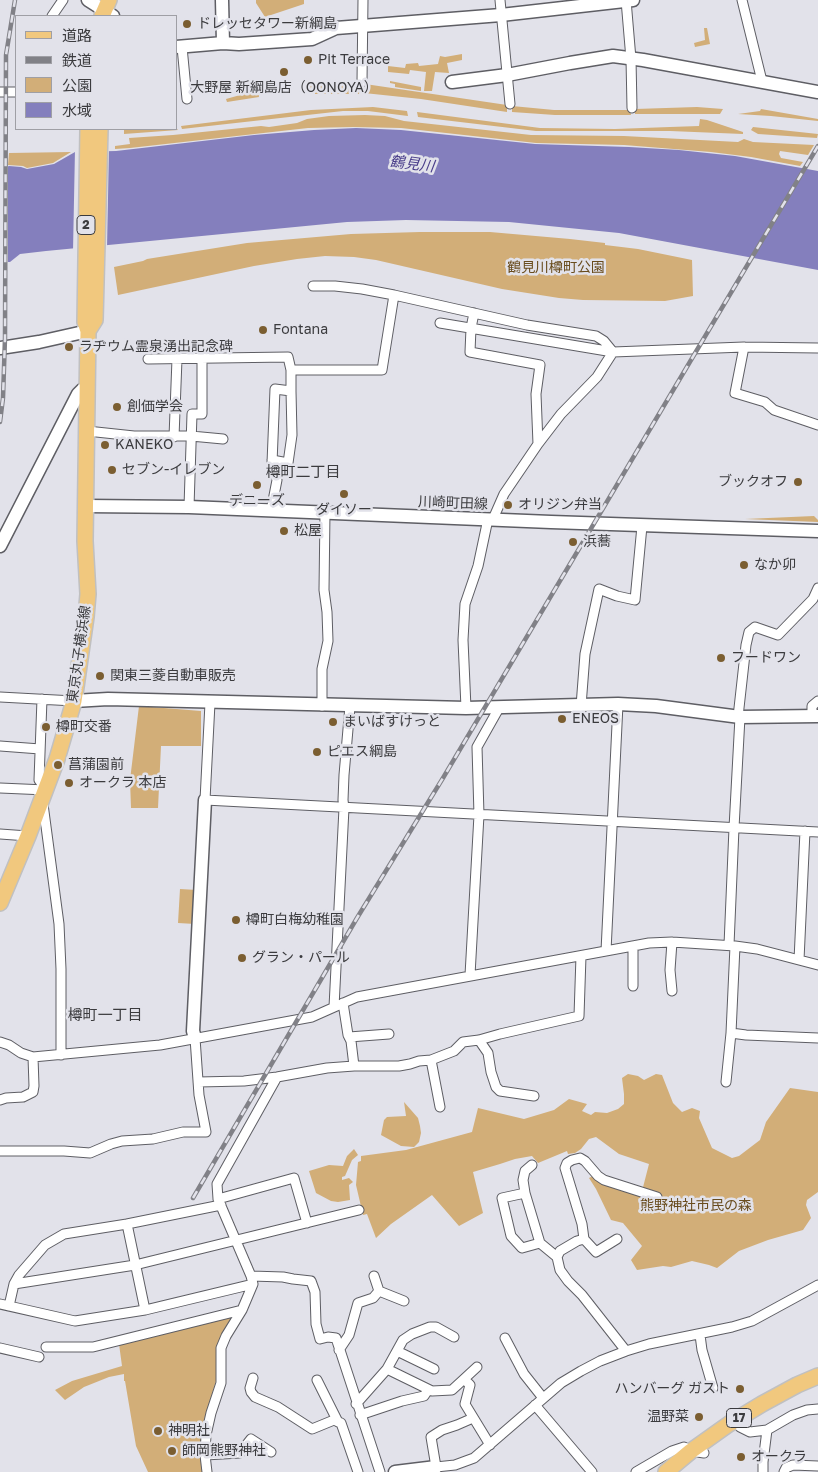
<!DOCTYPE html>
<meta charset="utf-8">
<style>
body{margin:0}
#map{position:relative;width:818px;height:1472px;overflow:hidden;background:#e2e2ea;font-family:"Golos Text","Noto Sans JP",sans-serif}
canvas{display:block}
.legend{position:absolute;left:15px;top:15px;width:162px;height:115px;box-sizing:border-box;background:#e2e2ea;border:1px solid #9f9fa5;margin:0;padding:6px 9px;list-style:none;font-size:15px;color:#3b3b3e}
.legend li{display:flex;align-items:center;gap:10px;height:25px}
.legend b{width:25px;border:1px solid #9f9fa5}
</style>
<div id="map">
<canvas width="818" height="1472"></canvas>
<ul class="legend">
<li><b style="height:6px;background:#f1c87e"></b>道路</li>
<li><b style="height:6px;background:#818187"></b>鉄道</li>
<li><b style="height:14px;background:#d2ae78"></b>公園</li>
<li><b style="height:14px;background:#847fbd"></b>水域</li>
</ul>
</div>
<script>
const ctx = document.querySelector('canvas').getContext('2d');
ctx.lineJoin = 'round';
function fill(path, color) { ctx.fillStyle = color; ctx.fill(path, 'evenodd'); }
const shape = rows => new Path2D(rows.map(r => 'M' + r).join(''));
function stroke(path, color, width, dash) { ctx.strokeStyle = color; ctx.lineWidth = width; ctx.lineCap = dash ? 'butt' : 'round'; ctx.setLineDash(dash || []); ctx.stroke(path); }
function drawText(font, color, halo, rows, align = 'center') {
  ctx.font = font + ' "Golos Text","Noto Sans JP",sans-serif'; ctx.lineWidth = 5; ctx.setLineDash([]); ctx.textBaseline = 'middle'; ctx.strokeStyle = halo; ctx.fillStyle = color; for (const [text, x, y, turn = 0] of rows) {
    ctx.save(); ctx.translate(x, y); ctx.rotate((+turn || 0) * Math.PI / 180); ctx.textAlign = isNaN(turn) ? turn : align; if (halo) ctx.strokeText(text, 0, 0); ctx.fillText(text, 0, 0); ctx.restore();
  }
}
fill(shape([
 [256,0,304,0,304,4,265,17,256,3],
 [704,28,707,28,710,44,695,47,694,43,705,40],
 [462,54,462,60,447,63,449,73,435,72,432,91,424,91,426,72,410,70,409,74,388,72,388,66,405,68,406,64,418,63,419,66,438,64,440,56,445,57],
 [390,81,421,87,421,91,395,87,395,84,390,83],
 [360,84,359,94,315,94,314,87,303,89,303,86],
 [365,84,507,105,507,112,421,99,364,93],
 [258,90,259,97,227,102,226,99],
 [512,106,554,110,630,110,631,115,555,115,512,112],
 [373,107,407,111,408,116,368,111,343,111,182,129,181,126,311,110],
 [697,107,723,109,720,114,635,114,635,109],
 [761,109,818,119,818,121,771,116,738,114,760,111],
 [417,112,540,128,615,129,670,127,699,126,700,119,707,120,743,132,743,134,670,131,536,131,418,117],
 [365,115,385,116,404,121,531,135,624,136,738,142,744,139,753,142,814,145,808,155,780,151,779,154,781,158,803,162,800,166,751,157,711,152,624,145,536,143,401,128,353,127,308,128,130,148,115,149,115,146,130,144,129,138,173,135,261,126,269,127,297,123,307,119,329,116],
 [753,127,818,134,817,138,758,134,751,130],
 [176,128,178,130,124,134,124,129],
 [71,152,53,163,27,168,23,166,8,165,9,153],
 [420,232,490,232,570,239,605,243,605,245,638,249,692,260,693,296,665,301,583,300,559,298,502,289,376,260,354,257,325,256,297,259,254,266,118,295,114,267,143,261,147,259,247,243,351,234],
 [814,516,818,520,818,522,745,519],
 [139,706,201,711,201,746,161,746,158,808,131,808,130,780],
 [180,889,197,890,195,924,178,923],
 [628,1074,638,1076,644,1080,656,1074,662,1075,673,1103,682,1112,692,1108,700,1111,699,1118,712,1148,732,1158,739,1156,760,1140,766,1122,790,1088,818,1092,818,1192,807,1200,806,1205,811,1218,803,1230,768,1240,739,1251,717,1268,709,1265,692,1261,671,1267,663,1266,637,1270,631,1260,642,1246,623,1223,611,1220,596,1189,589,1178,593,1176,641,1195,649,1164,619,1154,596,1137,589,1139,581,1149,575,1153,568,1154,567,1151,538,1163,532,1156,515,1159,500,1164,473,1172,483,1213,459,1226,432,1195,391,1224,376,1238,367,1214,363,1215,356,1185,358,1162,361,1161,361,1156,406,1150,472,1132,478,1108,524,1119,554,1110,569,1099,587,1104,582,1111,591,1115,595,1112,607,1113,618,1109,624,1104,624,1094,622,1078],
 [404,1102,418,1118,420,1126,421,1133,419,1142,414,1147,401,1146,381,1135,384,1120,387,1117,406,1116],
 [354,1149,358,1155,352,1160,345,1176,342,1177,342,1180,349,1178,353,1182,349,1185,350,1200,338,1202,331,1201,316,1193,309,1171,329,1165,343,1166,347,1156],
 [235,1314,217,1354,216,1381,203,1423,205,1472,148,1472,136,1446,125,1381,124,1381,124,1374,109,1377,84,1387,65,1400,55,1390,72,1381,122,1366,119,1344]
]), '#d2ae78');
fill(shape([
 [356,128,401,130,535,144,629,147,679,150,735,156,818,171,818,270,619,233,509,222,406,220,347,222,46,251,20,254,10,262,0,262,0,170,9,166,21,167,27,169,54,164,75,152,116,151,254,135,314,130]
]), '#847fbd');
fill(shape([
 [109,148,107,248,73,251,75,149],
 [8,163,8,265,0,265,0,168]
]), '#e2e2ea');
const street = shape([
 [500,0,510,104],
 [626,0,631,59,632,108],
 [742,0,762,81],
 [52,16,63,0],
 [182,47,187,99],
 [362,82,363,0],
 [0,92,16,92],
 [313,286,335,286,362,289,394,295,527,325,596,336,604,341,613,352],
 [474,313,471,328,470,352,540,365,536,394,538,444],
 [440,323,613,352],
 [744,347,735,393,765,402,774,410,818,425],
 [148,359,288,357,291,370],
 [87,431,134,436,191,436,223,439],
 [174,437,177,359],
 [272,460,288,463,292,435,291,391],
 [189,507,192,414,202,414,202,359],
 [271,511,277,480,272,463,275,389,291,391,291,370,382,370,394,295],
 [493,519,504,494,538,444,561,414,597,377,613,352,744,347,818,348],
 [0,697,74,701],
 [42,699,39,780,46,790],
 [210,703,205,800,818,832],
 [322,706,322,669,328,641,327,612,324,590,325,513],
 [581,706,585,654,599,589,617,596,635,600,642,526],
 [466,708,463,640,465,604,478,566,488,519],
 [812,716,812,706,818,701],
 [738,717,746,645,749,632,755,627,778,635,813,599,818,588],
 [0,746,40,749],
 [0,788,46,790],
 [43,804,59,924,61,969,61,1055],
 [0,834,28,836],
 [729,945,734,828,740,717],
 [633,946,633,986],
 [606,951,618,704],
 [799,960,805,831],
 [470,975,479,815,477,747,499,708],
 [672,991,670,970,672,942],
 [343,1003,348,1035,351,1041,354,1066],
 [334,1007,344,808,343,800,344,775,350,706],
 [731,1033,746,1035,818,1038],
 [349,1037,389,1034],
 [479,1040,488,1053,491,1072,496,1087,500,1091,534,1096],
 [0,1042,9,1045,21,1053,33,1057,160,1045,312,1017,357,997,649,943,672,942,735,946,757,949,818,965],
 [431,1060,440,1107],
 [198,1082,244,1081,277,1077,327,1068,354,1066,399,1066,410,1064,419,1061,431,1060,454,1051,463,1042,479,1040,500,1034,579,1016,581,956],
 [726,1082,731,1033,735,946],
 [0,1100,6,1098,23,1097,33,1092,34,1086,33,1057],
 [0,1151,64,1151,90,1153,111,1144,122,1141,153,1139,183,1132,206,1132,199,1095,195,1038],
 [532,1165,525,1171,523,1180,525,1193,540,1243,557,1257],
 [525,1193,502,1198,511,1236,522,1248,540,1243],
 [218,1199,294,1178,307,1223],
 [127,1224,221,1205],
 [584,1239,596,1252,617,1239],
 [251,1276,283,1277,293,1279,311,1281,315,1292,316,1324,320,1339,328,1337,336,1338,380,1472],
 [374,1276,379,1291],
 [14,1284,135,1265,359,1210],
 [379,1291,404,1301],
 [0,1304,75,1321,145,1310,253,1284],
 [9,1306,14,1284,19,1275,45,1245,64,1234,127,1224,145,1310],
 [700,1335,702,1350,713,1388],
 [505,1338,524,1374,543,1398],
 [46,1347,93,1347,242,1310],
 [0,1348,39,1357],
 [339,1350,349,1335,358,1303,373,1298,379,1291],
 [397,1351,434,1369],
 [626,1351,582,1295,568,1281,560,1270,557,1257,560,1251,577,1241,584,1239,582,1224,565,1168,567,1163,572,1160,580,1158,585,1161,598,1176,604,1180,657,1197],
 [387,1369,403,1340,412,1334,430,1327,436,1327,454,1337],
 [253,1378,250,1388,251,1392,255,1397,278,1407,312,1429,334,1420,341,1423,358,1472],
 [464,1379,477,1367],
 [317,1380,338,1422],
 [356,1404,387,1369,432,1391,452,1390,464,1379,470,1385,465,1404,490,1445],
 [535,1405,592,1472],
 [360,1415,402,1401,424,1396,428,1390],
 [740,1427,750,1432,767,1430,763,1462,763,1472],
 [767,1430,793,1415,807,1410,818,1409],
 [205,1455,240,1453,251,1439,271,1452],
 [436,1467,455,1465,474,1458,561,1383,581,1371,600,1361,626,1351,649,1344,732,1327,752,1321,818,1285],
 [207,1472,205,1455,206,1435,211,1413,221,1383,221,1348,226,1336,242,1310,253,1284,251,1276,218,1199,217,1184,277,1077],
 [435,1472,436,1467,431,1437,442,1430,457,1425,473,1418],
 [636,1472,672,1451,684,1447,691,1451,704,1453],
 [784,1472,786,1468,793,1465,818,1466]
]);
const secondary = shape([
 [88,0,113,16],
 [222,0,223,43],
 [176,47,223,43,239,44,312,39,336,28,501,15,633,0],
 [452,82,507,75,570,63,613,56,643,60,818,92],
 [0,348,39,342,88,331],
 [86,506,189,507,551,522,818,531],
 [0,546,78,394,82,390,88,386],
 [74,701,108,699,466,708,618,704,656,706,740,717,818,716],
 [195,1038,193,1031,205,800],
 [395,1472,436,1467]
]);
const primary = shape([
 [102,16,109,0],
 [88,331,95,320,100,129],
 [0,903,28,836,57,759,74,701,86,617,88,594,85,541,88,331,85,322,88,129],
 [666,1472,691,1451,729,1424,762,1404,797,1385,818,1376]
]);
stroke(street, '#5e5e64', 11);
stroke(secondary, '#5e5e64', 15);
stroke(primary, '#c0c0c1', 18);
stroke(street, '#fff', 9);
stroke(secondary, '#fff', 12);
stroke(primary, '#f1c87e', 15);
const rail = shape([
 [0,422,3,398,5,338,6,55,15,0],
 [193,1198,357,918,443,778,818,146]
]);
stroke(rail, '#818187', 4.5);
stroke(rail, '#e2e2ea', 2.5, [8]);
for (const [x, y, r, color] of [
 [187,24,5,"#7b5e31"],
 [308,60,5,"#7b5e31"],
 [284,72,5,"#7b5e31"],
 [263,330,5,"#7b5e31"],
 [69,347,5,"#7b5e31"],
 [117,407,5,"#7b5e31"],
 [105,445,5,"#7b5e31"],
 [112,470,5,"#7b5e31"],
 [798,482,5,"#7b5e31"],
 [257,485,5,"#7b5e31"],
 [344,494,5,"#7b5e31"],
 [508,505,5,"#7b5e31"],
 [284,531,5,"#7b5e31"],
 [573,542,5,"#7b5e31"],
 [744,565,5,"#7b5e31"],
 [721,658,5,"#7b5e31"],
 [100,676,5,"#7b5e31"],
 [562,719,5,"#7b5e31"],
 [333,722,5,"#7b5e31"],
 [46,727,5,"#7b5e31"],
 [317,752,5,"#7b5e31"],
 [58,765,5,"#7b5e31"],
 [69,783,5,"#7b5e31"],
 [236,920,5,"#7b5e31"],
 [242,958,5,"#7b5e31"],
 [740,1389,5,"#7b5e31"],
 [699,1417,5,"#7b5e31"],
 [158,1431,5,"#7b5e31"],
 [172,1451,5,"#7b5e31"],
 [741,1457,5,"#7b5e31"]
]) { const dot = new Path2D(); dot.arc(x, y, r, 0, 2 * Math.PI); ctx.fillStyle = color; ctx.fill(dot); stroke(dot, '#e2e2ea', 2); }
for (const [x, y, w] of [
 [86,225,18],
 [739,1418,25]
]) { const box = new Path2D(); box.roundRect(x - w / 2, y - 9.5, w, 19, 4); ctx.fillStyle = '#e2e2ea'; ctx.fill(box); stroke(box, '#3b3b3e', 1); }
drawText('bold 12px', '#3b3b3e', null, [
 ["2",86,225],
 ["17",739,1418]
]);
drawText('14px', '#3b3b3e', '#e2e2ea', [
 ["ドレッセタワー新綱島",197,24],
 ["Pit Terrace",318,60],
 ["大野屋 新綱島店（OONOYA）",284,88,"center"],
 ["Fontana",273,330],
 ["ラヂウム霊泉湧出記念碑",79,347],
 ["創価学会",127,407],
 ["KANEKO",115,445],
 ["セブン-イレブン",122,470],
 ["ブックオフ",788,482,"right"],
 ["デニーズ",257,501,"center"],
 ["オリジン弁当",518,505],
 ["ダイソー",344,510,"center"],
 ["松屋",294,531],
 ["浜蕎",583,542],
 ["なか卯",754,565],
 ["フードワン",731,658],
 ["関東三菱自動車販売",110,676],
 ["ENEOS",572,719],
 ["まいばすけっと",343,722],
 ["樽町交番",56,727],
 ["ピエス綱島",327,752],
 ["菖蒲園前",68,765],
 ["オークラ 本店",79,783],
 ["樽町白梅幼稚園",246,920],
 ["グラン・パール",252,958],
 ["ハンバーグ ガスト",730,1389,"right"],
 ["温野菜",689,1417,"right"],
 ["神明社",168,1431],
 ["師岡熊野神社",182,1451],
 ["オークラ",751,1457]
], 'left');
drawText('14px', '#694c1d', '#e2e2ea', [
 ["鶴見川樽町公園",556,268],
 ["熊野神社市民の森",696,1206]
]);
drawText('14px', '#3b3b3e', '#e2e2ea', [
 ["川崎町田線",453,503,2],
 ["東京丸子横浜線",79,654,-82]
]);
drawText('italic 15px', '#4a3e8b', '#e2e2ea', [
 ["鶴見川",412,164,7]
]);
drawText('15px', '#3b3b3e', '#e2e2ea', [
 ["樽町二丁目",303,472],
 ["樽町一丁目",105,1015]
]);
</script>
